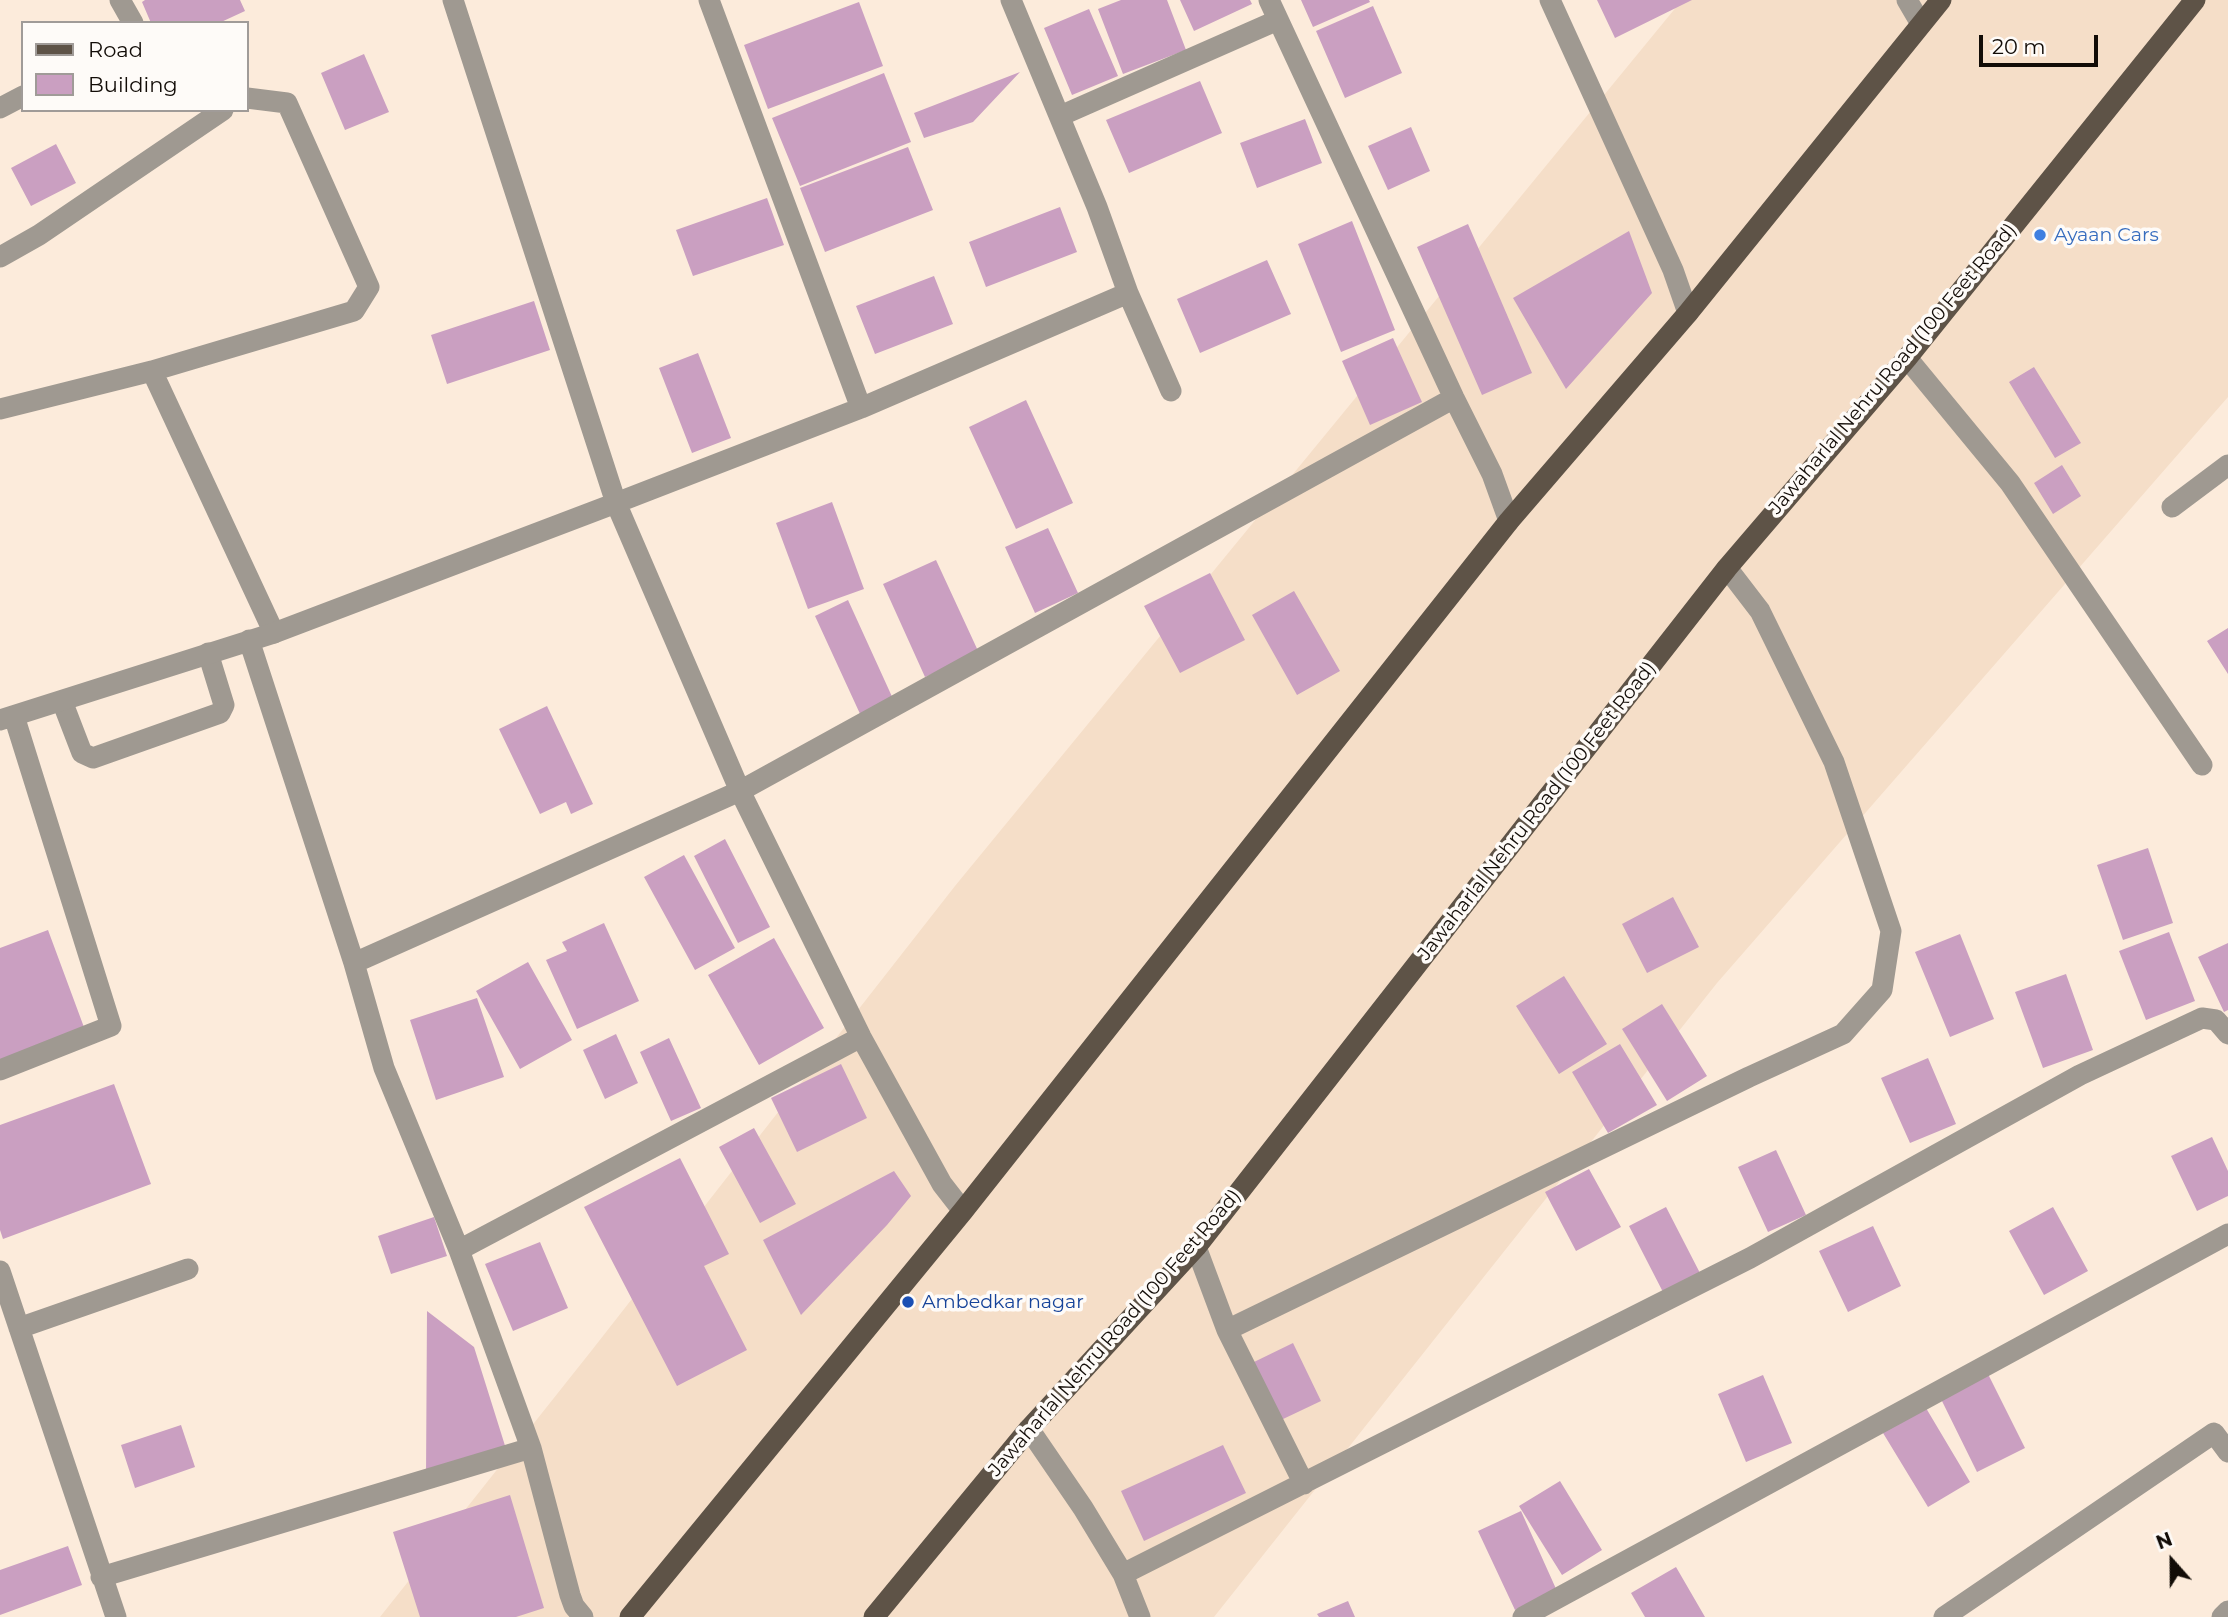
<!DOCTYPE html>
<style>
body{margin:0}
#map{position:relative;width:2228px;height:1617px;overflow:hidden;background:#fcebdb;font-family:Montserrat,sans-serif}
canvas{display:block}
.legend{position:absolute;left:21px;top:21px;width:228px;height:91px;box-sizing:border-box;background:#fefbf8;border:2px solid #a09b98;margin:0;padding:9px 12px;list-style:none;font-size:21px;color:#120c07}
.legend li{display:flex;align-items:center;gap:14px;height:35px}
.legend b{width:35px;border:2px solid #a09b98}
.north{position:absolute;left:2137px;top:1526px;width:70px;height:70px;-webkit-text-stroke:5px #fefbf8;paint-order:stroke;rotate:339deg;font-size:19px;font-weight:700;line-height:28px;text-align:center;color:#120c07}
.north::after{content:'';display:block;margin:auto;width:24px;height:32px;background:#120c07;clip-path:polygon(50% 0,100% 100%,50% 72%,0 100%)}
.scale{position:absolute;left:1979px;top:35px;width:119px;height:32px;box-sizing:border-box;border:4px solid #120c07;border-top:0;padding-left:9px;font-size:21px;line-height:24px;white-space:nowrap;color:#120c07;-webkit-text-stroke:5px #fefbf8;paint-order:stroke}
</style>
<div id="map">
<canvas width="2228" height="1617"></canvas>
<ul class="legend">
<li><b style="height:9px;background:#5e5347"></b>Road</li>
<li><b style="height:19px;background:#ca9fc1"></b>Building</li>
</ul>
<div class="north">N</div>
<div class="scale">20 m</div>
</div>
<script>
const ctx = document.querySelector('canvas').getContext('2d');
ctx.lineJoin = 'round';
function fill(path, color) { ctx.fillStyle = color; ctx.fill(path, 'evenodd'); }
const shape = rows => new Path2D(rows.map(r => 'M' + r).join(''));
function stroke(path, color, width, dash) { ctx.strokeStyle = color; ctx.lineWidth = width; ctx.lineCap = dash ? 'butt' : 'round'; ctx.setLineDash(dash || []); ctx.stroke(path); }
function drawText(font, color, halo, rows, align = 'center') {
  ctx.font = font + ' Montserrat,sans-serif'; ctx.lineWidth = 7; ctx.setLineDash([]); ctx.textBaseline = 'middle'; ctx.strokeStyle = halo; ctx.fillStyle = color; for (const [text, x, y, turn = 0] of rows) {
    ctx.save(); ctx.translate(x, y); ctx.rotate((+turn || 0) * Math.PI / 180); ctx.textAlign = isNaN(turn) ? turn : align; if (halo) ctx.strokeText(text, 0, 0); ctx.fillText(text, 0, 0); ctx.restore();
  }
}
fill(shape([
 [1682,0,2228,0,2228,397,1717,983,1214,1617,380,1617,592,1350,955,886]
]), '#f5dec8');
fill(shape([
 [145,0,240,0,245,11,219,23,151,23,142,2],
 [1121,0,1167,0,1186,50,1123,74,1098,9],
 [1180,0,1250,0,1252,4,1194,31],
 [1301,0,1369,0,1370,2,1313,27],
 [1597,0,1692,0,1615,38],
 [859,2,883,66,768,109,744,45],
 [1373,6,1402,73,1345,98,1316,31],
 [1089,9,1118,76,1072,95,1044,28],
 [364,54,389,112,345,130,321,73],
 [1020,72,973,122,924,138,914,113],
 [884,73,911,142,800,186,772,118],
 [1200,81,1222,133,1129,173,1106,120],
 [1305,119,1322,163,1257,188,1240,143],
 [1411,127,1430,171,1388,190,1368,146],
 [56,144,76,183,31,206,11,168],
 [908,147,933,210,825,252,800,188],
 [767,198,784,245,693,276,676,230],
 [1060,207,1077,252,986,287,969,242],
 [1352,221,1395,330,1341,352,1298,244],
 [1468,224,1532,373,1482,395,1417,247],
 [1629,231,1652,293,1566,389,1513,298],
 [1267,260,1291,314,1200,353,1177,299],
 [934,276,953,324,875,354,856,306],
 [534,301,550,350,447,384,431,335],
 [1393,338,1422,402,1370,425,1342,361],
 [698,353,731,438,692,453,659,368],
 [2034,367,2081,443,2055,458,2009,382],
 [1026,400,1073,503,1016,529,969,427],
 [2062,465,2081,496,2053,514,2034,483],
 [832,502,864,589,808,609,776,523],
 [1048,528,1078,593,1035,613,1005,547],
 [936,560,979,653,925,677,883,584],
 [1210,573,1245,640,1180,673,1144,606],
 [1294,591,1340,671,1297,695,1252,615],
 [848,600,894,701,861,716,815,616],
 [2228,628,2228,674,2207,641],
 [547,706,593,804,571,814,566,802,540,814,499,729],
 [725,839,770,927,738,943,694,856],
 [2148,848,2173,923,2123,940,2097,865],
 [684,855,735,948,695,970,644,877],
 [1673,897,1699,947,1647,973,1622,924],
 [604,923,639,1001,577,1029,546,960,567,951,562,942],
 [48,930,85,1030,0,1061,0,948],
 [2169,932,2195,1001,2146,1020,2119,951],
 [1960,934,1994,1019,1950,1037,1915,952],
 [774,938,824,1028,759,1065,708,975],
 [2228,943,2228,1010,2224,1012,2198,957],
 [528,962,572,1040,520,1069,476,991],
 [2066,974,2093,1050,2043,1068,2015,992],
 [1564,976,1607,1044,1559,1074,1516,1006],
 [477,998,504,1077,436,1100,410,1020],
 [1662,1004,1707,1076,1667,1101,1622,1029],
 [616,1034,638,1083,605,1099,583,1050],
 [669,1038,701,1108,671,1121,640,1052],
 [1620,1044,1657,1105,1608,1133,1572,1072],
 [1928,1058,1956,1124,1910,1143,1881,1078],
 [841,1064,867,1118,797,1152,771,1098],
 [114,1084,151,1184,3,1239,0,1230,0,1125],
 [754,1128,796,1204,760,1223,719,1147],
 [2212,1137,2228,1171,2228,1196,2197,1211,2171,1156],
 [1776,1150,1806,1215,1768,1232,1738,1167],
 [680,1158,729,1254,704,1266,747,1350,677,1386,584,1207],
 [1589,1169,1621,1227,1576,1251,1545,1192],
 [894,1171,911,1196,887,1225,801,1315,763,1240],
 [1666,1207,1701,1275,1664,1294,1629,1226],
 [2053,1207,2088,1271,2044,1295,2009,1231],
 [434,1217,447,1256,391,1274,378,1236],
 [1873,1226,1901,1286,1848,1312,1819,1251],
 [540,1242,568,1308,513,1331,485,1264],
 [427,1311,474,1347,507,1452,426,1477],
 [1293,1343,1321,1401,1281,1420,1254,1362],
 [1988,1374,2025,1448,1977,1472,1940,1397],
 [1763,1375,1792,1443,1746,1462,1718,1394],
 [1923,1403,1970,1482,1928,1507,1880,1428],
 [181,1425,195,1467,135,1488,121,1445],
 [1223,1445,1246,1493,1144,1541,1121,1491],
 [1560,1481,1602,1550,1562,1575,1519,1506],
 [510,1495,544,1608,516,1617,420,1617,393,1532],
 [1521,1511,1557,1591,1515,1610,1478,1531],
 [68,1546,82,1585,0,1615,0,1570],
 [1676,1567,1705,1617,1645,1617,1631,1593],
 [1348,1601,1355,1617,1319,1617,1317,1614]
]), '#ca9fc1');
stroke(shape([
 [0,257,39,235,223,110],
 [1907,358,2010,483,2202,765],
 [152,371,274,633],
 [0,409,152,371,354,311,369,287,287,103,247,98],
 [62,701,82,753,93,758,220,713,224,705,208,653]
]), '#9f9991', 21);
stroke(shape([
 [120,0,133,23],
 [453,0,616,503,740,791,861,1037,942,1184,963,1211],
 [709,0,861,408],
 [1269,0,1454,398,1492,474,1509,521],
 [1550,0,1673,270,1688,313],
 [1907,0,1921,24],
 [0,108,23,96],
 [1060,116,1278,20],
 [1128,293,1171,391],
 [2172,507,2228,465],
 [249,640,354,963,384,1068,459,1250,531,1448,570,1595,574,1606,583,1617],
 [0,720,274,633,616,503,861,408,1128,293,1097,207,1011,0],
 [354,963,740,791,1454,398],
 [0,1070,111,1026,14,716],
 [1196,1247,1227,1330],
 [459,1250,861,1037],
 [0,1271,116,1617],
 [19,1328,188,1269],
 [1029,1429,1083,1508,1123,1574,1140,1617],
 [1304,1484,1227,1330,1749,1077,1843,1034,1882,990,1891,931,1834,762,1760,611,1727,568],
 [1123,1574,1750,1258,2080,1075,2202,1018,2216,1020,2228,1034],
 [101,1577,531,1448],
 [1523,1617,2228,1234],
 [1944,1617,2214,1433,2228,1452],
 [2222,1617,2228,1611]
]), '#9f9991', 21);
stroke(shape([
 [630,1617,963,1211,1509,521,1688,313,1941,0],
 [874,1617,1029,1429,1196,1247,1727,568,1907,358,2195,0]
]), '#5e5347', 21);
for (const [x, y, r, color] of [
 [2040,235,7,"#3f7fe0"],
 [908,1302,7,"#1a4fb4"]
]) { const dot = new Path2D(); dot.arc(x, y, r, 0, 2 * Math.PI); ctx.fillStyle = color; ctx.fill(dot); stroke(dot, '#fefbf8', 2.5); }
drawText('19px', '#366cbe', '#fefbf8', [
 ["Ayaan Cars",2054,235]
], 'left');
drawText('19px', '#120c07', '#fefbf8', [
 ["Jawaharlal Nehru Road (100 Feet Road)",1893,369,-50],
 ["Jawaharlal Nehru Road (100 Feet Road)",1537,811,-52],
 ["Jawaharlal Nehru Road (100 Feet Road)",1115,1333,-49]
]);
drawText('19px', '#164399', '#fefbf8', [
 ["Ambedkar nagar",922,1302]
], 'left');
</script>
